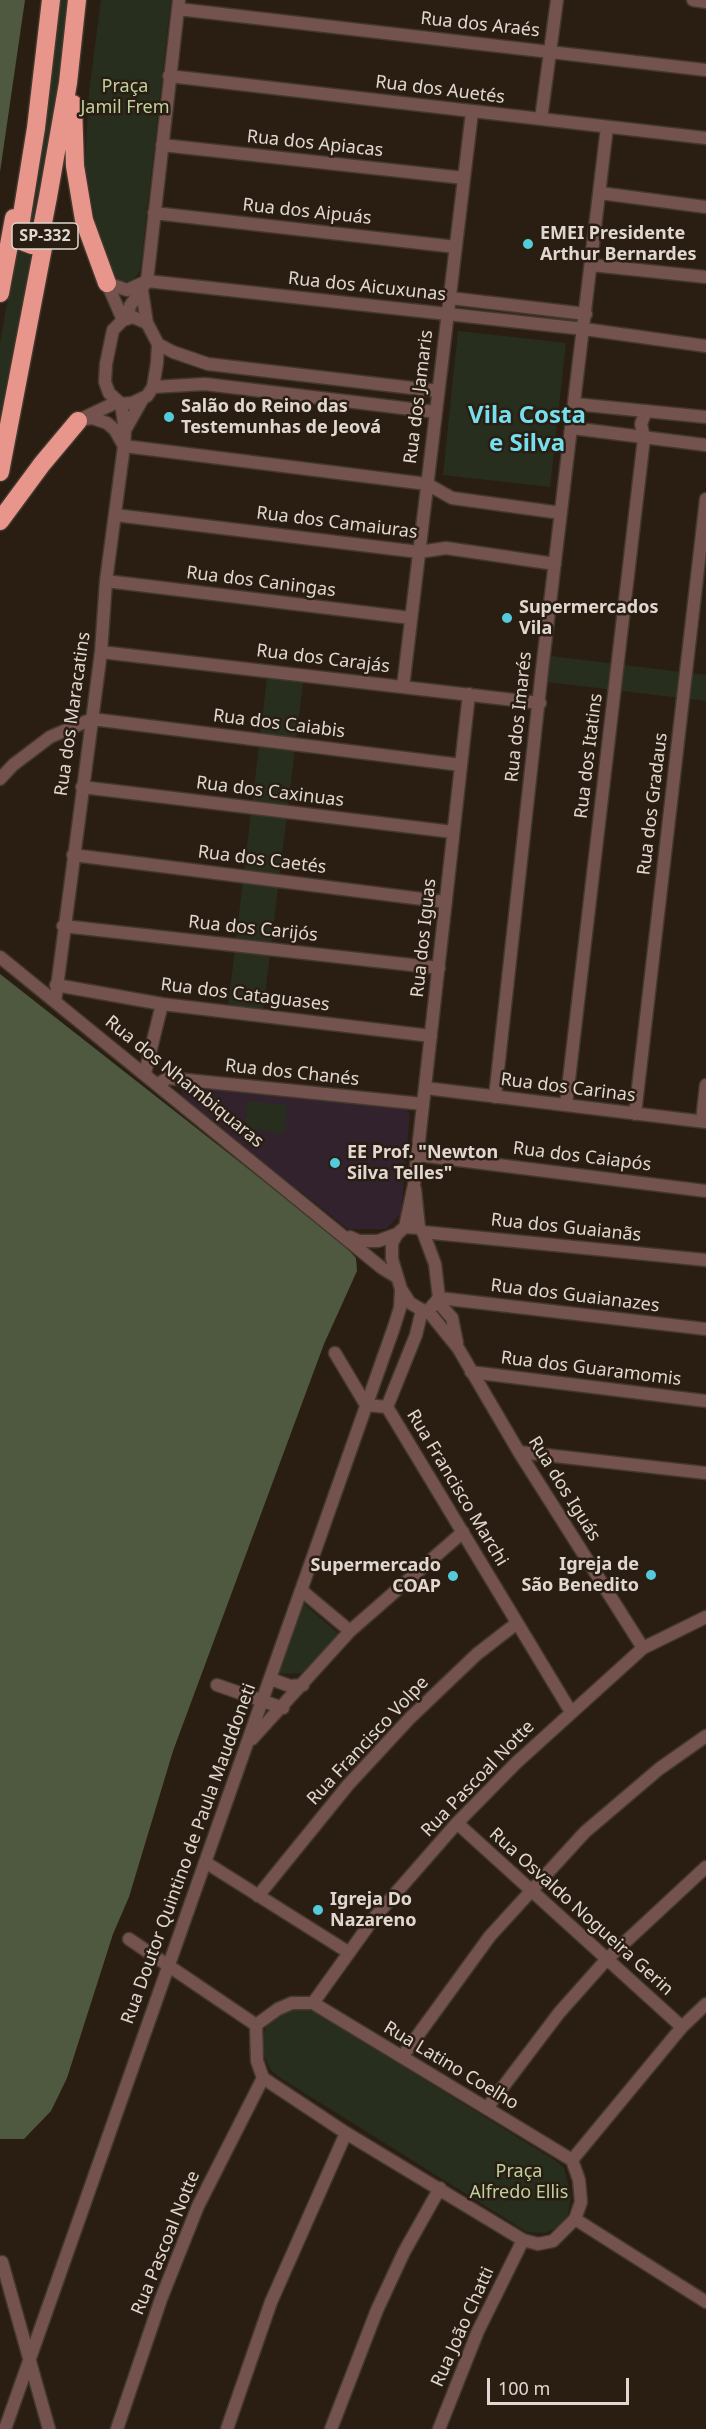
<!DOCTYPE html>
<meta charset="utf-8">
<style>
body{margin:0}
#map{position:relative;width:706px;height:2429px;overflow:hidden;background:#2a1e12;font-family:"Noto Sans",sans-serif}
canvas{display:block}
.scale{position:absolute;left:487px;top:2378px;width:142px;height:27px;box-sizing:border-box;border:3px solid #e0d7d0;border-top:0;padding-left:8px;font-size:18px;line-height:21px;white-space:nowrap;color:#e0d7d0;-webkit-text-stroke:4px #2a1e12;paint-order:stroke}
</style>
<div id="map">
<canvas width="706" height="2429"></canvas>
<div class="scale">100 m</div>
</div>
<script>
const ctx = document.querySelector('canvas').getContext('2d');
ctx.lineJoin = 'round';
function fill(path, color) { ctx.fillStyle = color; ctx.fill(path, 'evenodd'); }
const shape = rows => new Path2D(rows.map(r => 'M' + r).join(''));
function stroke(path, color, width, dash) { ctx.strokeStyle = color; ctx.lineWidth = width; ctx.lineCap = dash ? 'butt' : 'round'; ctx.setLineDash(dash || []); ctx.stroke(path); }
function drawText(font, color, halo, rows, align = 'center') {
  ctx.font = font + ' "Noto Sans",sans-serif'; ctx.lineWidth = 5; ctx.setLineDash([]); ctx.textBaseline = 'middle'; ctx.strokeStyle = halo; ctx.fillStyle = color; for (const [text, x, y, turn = 0] of rows) {
    ctx.save(); ctx.translate(x, y); ctx.rotate((+turn || 0) * Math.PI / 180); ctx.textAlign = isNaN(turn) ? turn : align; if (halo) ctx.strokeText(text, 0, 0); ctx.fillText(text, 0, 0); ctx.restore();
  }
}
fill(shape([
 [183,1084,404,1108,410,1114,401,1213,386,1229,348,1229,181,1097]
]), '#32222d');
fill(shape([
 [54,0,72,0,57,129,0,418,0,343,39,128],
 [101,0,171,0,140,271,132,281,119,281,104,270,85,162,89,92],
 [458,331,566,343,550,487,443,475],
 [551,656,706,675,706,701,547,682],
 [267,678,303,683,263,1011,228,1007],
 [248,1101,287,1105,284,1134,245,1128],
 [303,1603,340,1635,303,1673,278,1674],
 [299,2008,313,2011,556,2161,564,2168,571,2196,568,2214,560,2226,545,2233,527,2232,279,2077,270,2069,261,2047,266,2025,287,2010]
]), '#272e1e');
fill(shape([
 [0,0,25,0,0,172],
 [0,974,339,1240,356,1258,357,1271,324,1344,173,1751,129,1897,113,1934,67,2078,51,2111,24,2139,0,2139]
]), '#4f5940');
const minor = shape([
 [693,0,706,2],
 [178,9,706,70],
 [169,76,706,138],
 [541,119,557,0],
 [162,145,464,178],
 [600,193,706,207],
 [154,213,456,247],
 [591,265,706,277],
 [107,283,127,290,147,281,584,329,706,346],
 [107,283,123,320],
 [142,291,147,323],
 [450,298,586,314],
 [133,317,147,323,158,344,157,363,153,387,147,396,132,403,121,404,109,393,105,382,106,364,113,330,123,320,133,317],
 [127,319,130,306,147,281,179,0],
 [158,344,173,352,208,364,438,391],
 [153,387,205,384,436,412],
 [575,404,706,417],
 [81,419,117,402],
 [78,421,92,418,107,423,115,430,124,446,427,484,452,498,561,513],
 [572,428,706,445],
 [125,430,142,400],
 [115,515,419,552,446,548,555,564],
 [106,581,411,618],
 [101,652,540,703],
 [403,687,472,112],
 [0,779,13,765,50,737,92,719,461,765],
 [82,787,453,832],
 [73,855,446,902],
 [63,926,439,968],
 [0,957,382,1268,395,1276],
 [56,985,162,1004,431,1036],
 [55,1002,101,652,106,581,124,446,125,430,121,404],
 [145,1073,162,1004],
 [158,1084,168,1078,423,1104],
 [425,1088,706,1122],
 [495,1097,542,670,607,127],
 [566,1105,644,438,641,424,646,411],
 [635,1114,706,499],
 [702,1121,706,1085],
 [418,1155,706,1191],
 [415,1189,419,1228],
 [405,1227,419,1228,423,1232,435,1264,439,1298,428,1311,422,1310,410,1303,401,1289,392,1259,392,1243,397,1234,405,1227,414,1185,469,694],
 [423,1232,706,1260],
 [350,1237,359,1241,378,1241,397,1234],
 [439,1298,706,1329],
 [438,1302,452,1318,457,1343],
 [428,1311,458,1348,519,1452,643,1648],
 [335,1353,366,1405],
 [471,1372,706,1401],
 [366,1405,387,1407,571,1712],
 [387,1407,416,1335,422,1310],
 [519,1452,706,1473],
 [301,1590,350,1631],
 [271,1679,290,1686,303,1685],
 [217,1685,283,1708],
 [252,1739,350,1631,463,1532],
 [457,1823,682,2027],
 [205,1862,348,1952],
 [258,1896,348,1785,410,1718,477,1654,517,1623],
 [129,1939,256,2025],
 [292,2003,313,2003,572,2160,579,2180,581,2202,575,2219,553,2241,538,2244,523,2240,346,2133,263,2078,257,2061,256,2025,278,2009,292,2003],
 [313,2003,374,1918,457,1823,516,1763,643,1648,706,1617],
 [402,2057,490,1936,585,1832,659,1769,706,1736],
 [487,2108,559,2013,607,1959,706,1867],
 [572,2160,682,2027,706,2004],
 [575,2219,706,2302],
 [2,2262,49,2429],
 [5,2429,394,1327,400,1308,401,1289],
 [117,2429,161,2299,198,2206,263,2078],
 [227,2429,271,2302,346,2133],
 [331,2429,377,2310,404,2252,440,2188],
 [439,2429,478,2331,523,2240]
]);
const highway = shape([
 [51,0,36,128,19,233,24,242,32,245,40,238,48,197,68,83,77,0],
 [73,104,75,166,84,220,107,283],
 [0,293,14,218],
 [0,472,46,232],
 [0,521,42,464,78,421]
]);
stroke(minor, '#43382d', 15);
stroke(highway, '#43382d', 21);
stroke(minor, '#74524e', 12);
stroke(highway, '#e8968c', 18);
for (const [x, y, r, color] of [
 [528,244,6,"#53cbdb"],
 [169,417,6,"#53cbdb"],
 [507,618,6,"#53cbdb"],
 [335,1163,6,"#53cbdb"],
 [651,1575,6,"#53cbdb"],
 [453,1576,6,"#53cbdb"],
 [318,1910,6,"#53cbdb"]
]) { const dot = new Path2D(); dot.arc(x, y, r, 0, 2 * Math.PI); ctx.fillStyle = color; ctx.fill(dot); stroke(dot, '#2a1e12', 2); }
for (const [x, y, w] of [
 [45,236,66]
]) { const box = new Path2D(); box.roundRect(x - w / 2, y - 13, w, 26, 4.5); ctx.fillStyle = '#2a1e12'; ctx.fill(box); stroke(box, '#e0d7d0', 1.5); }
drawText('bold 16px', '#e0d7d0', null, [
 ["SP-332",45,236]
]);
drawText('18px', '#e0d7d0', '#2a1e12', [
 ["Rua dos Araés",480,25,6],
 ["Rua dos Auetés",440,90,7],
 ["Rua dos Apiacas",315,144,6],
 ["Rua dos Aipuás",307,212,6],
 ["Rua dos Aicuxunas",367,287,6],
 ["Rua dos Jamaris",419,397,-83],
 ["Rua dos Camaiuras",337,523,7],
 ["Rua dos Caningas",261,582,7],
 ["Rua dos Carajás",323,659,7],
 ["Rua dos Maracatins",73,714,-82],
 ["Rua dos Imarés",519,717,-84],
 ["Rua dos Caiabis",279,724,7],
 ["Rua dos Itatins",589,756,-83],
 ["Rua dos Caxinuas",270,792,7],
 ["Rua dos Gradaus",653,804,-83],
 ["Rua dos Caetés",262,860,7],
 ["Rua dos Carijós",253,929,6],
 ["Rua dos Iguas",424,938,-84],
 ["Rua dos Cataguases",245,995,7],
 ["Rua dos Chanés",292,1073,6],
 ["Rua dos Nhambiquaras",184,1082,39],
 ["Rua dos Carinas",568,1088,7],
 ["Rua dos Caiapós",582,1157,7],
 ["Rua dos Guaianãs",566,1228,6],
 ["Rua dos Guaianazes",575,1296,7],
 ["Rua dos Guaramomis",591,1369,7],
 ["Rua Francisco Marchi",457,1488,59],
 ["Rua dos Iguás",564,1489,58],
 ["Rua Francisco Volpe",368,1741,-47],
 ["Rua Pascoal Notte",478,1779,-46],
 ["Rua Doutor Quintino de Paula Mauddoneti",189,1854,-70],
 ["Rua Osvaldo Nogueira Gerin",581,1912,42],
 ["Rua Latino Coelho",451,2066,31],
 ["Rua Pascoal Notte",166,2243,-68],
 ["Rua João Chatti",463,2327,-66]
]);
drawText('18px', '#bed2a0', '#2a1e12', [
 ["Praça",125,87],
 ["Jamil Frem",125,108],
 ["Praça",519,2172],
 ["Alfredo Ellis",519,2193]
]);
drawText('bold 18px', '#e0d7d0', '#2a1e12', [
 ["EMEI Presidente",540,234],
 ["Arthur Bernardes",540,255],
 ["Salão do Reino das",181,407],
 ["Testemunhas de Jeová",181,428],
 ["Supermercados",519,608],
 ["Vila",519,629],
 ["EE Prof. \"Newton",347,1153],
 ["Silva Telles\"",347,1174],
 ["Igreja de",639,1565,"right"],
 ["São Benedito",639,1586,"right"],
 ["Supermercado",441,1566,"right"],
 ["COAP",441,1587,"right"],
 ["Igreja Do",330,1900],
 ["Nazareno",330,1921]
], 'left');
drawText('bold 24px', '#75dfed', '#2a1e12', [
 ["Vila Costa",527,416],
 ["e Silva",527,444]
]);
</script>
